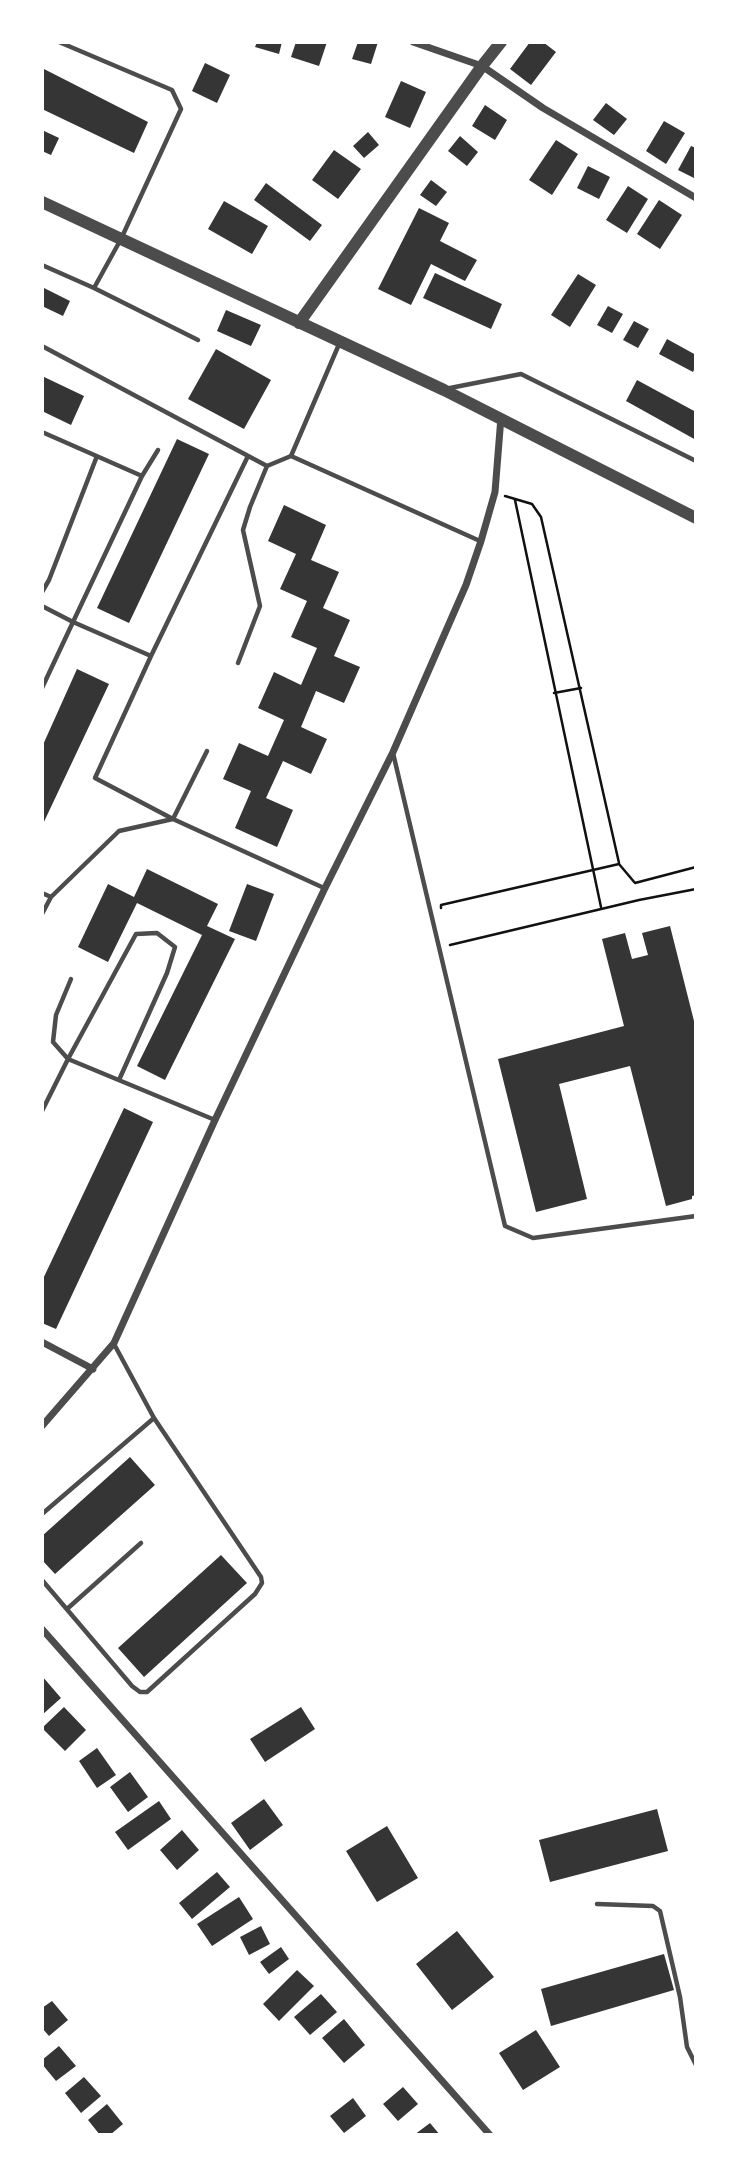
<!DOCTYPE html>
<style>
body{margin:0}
#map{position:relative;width:738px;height:2177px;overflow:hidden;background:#fff;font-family:"Fira Sans",sans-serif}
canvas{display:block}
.frame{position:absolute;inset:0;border:44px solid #fff;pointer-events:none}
</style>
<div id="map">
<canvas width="738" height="2177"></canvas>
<div class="frame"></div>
</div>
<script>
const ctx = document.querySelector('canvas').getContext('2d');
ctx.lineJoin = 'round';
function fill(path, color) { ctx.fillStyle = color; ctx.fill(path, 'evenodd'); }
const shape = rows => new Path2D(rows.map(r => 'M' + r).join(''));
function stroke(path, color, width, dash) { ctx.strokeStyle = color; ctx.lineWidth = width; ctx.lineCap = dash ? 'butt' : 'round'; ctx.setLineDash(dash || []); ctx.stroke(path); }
fill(shape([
 [257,42,282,42,279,54,255,47],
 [296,42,327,42,319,66,291,57],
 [358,42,378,42,371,64,352,59],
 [530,42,543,42,556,52,531,85,510,69],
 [205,63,230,75,217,103,192,91],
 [42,68,148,122,134,153,42,109],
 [401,81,426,92,410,128,385,117],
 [606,103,627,119,614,135,593,120],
 [485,105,507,120,495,140,472,126],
 [664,121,685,133,666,164,646,151],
 [42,130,59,138,51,155,42,151],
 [368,132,379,145,364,158,353,146],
 [460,136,478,152,467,166,448,151],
 [556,140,578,154,552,195,529,180],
 [691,146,696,148,696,179,678,170],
 [334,150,361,169,338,199,312,180],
 [588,166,610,177,599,199,577,188],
 [431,180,447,192,436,206,420,195],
 [266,183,322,225,310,241,254,200],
 [628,186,648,199,627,233,606,220],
 [659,200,682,215,660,249,637,234],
 [224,201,268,226,252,254,208,229],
 [419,208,449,223,440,241,477,260,465,281,431,264,411,305,378,289],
 [435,273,502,304,491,329,423,298],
 [578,274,596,285,570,327,551,315],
 [42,287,70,301,63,316,42,306],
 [608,306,623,314,612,333,597,325],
 [226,310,261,325,251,346,217,331],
 [634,321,649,329,638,348,623,340],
 [667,339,696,355,696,365,693,372,659,354],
 [216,349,271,380,244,429,188,399],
 [42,376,84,396,71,425,42,411],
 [637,380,696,412,696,440,626,401],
 [177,439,209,454,129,623,97,608],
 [284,505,326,525,311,560,339,572,323,608,350,620,334,656,360,667,344,703,316,691,301,727,327,739,311,774,283,761,266,798,293,810,277,847,235,828,251,791,223,779,239,743,268,756,284,720,258,708,274,672,301,685,317,648,291,637,307,601,280,589,296,554,268,541],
 [77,669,109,684,42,826,42,747],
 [147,869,218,904,207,926,235,939,165,1080,137,1066,202,935,137,903,108,962,78,947,108,884,134,897],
 [247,884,274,894,256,941,229,931],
 [670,926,694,1021,696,1020,696,1195,692,1196,692,1199,666,1206,630,1066,559,1084,587,1199,536,1212,498,1059,624,1026,602,939,625,933,632,959,648,955,642,933],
 [124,1108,153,1122,56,1329,42,1323,42,1281],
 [130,1457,155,1485,55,1574,42,1560,42,1536],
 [221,1555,247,1583,144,1677,118,1648],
 [42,1676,61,1698,42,1715],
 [64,1707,86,1730,65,1751,42,1728],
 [301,1707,315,1729,265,1762,250,1739],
 [97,1748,116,1775,97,1788,79,1761],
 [130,1772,148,1797,128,1812,110,1787],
 [264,1799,283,1825,250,1850,231,1823],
 [159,1801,171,1819,128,1850,115,1832],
 [657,1809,668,1851,550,1882,539,1840],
 [387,1826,418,1878,377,1902,346,1851],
 [182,1830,199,1850,177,1870,160,1850],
 [217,1872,230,1887,192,1919,179,1903],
 [239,1897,253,1919,212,1946,197,1924],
 [261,1926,270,1944,249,1955,240,1937],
 [457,1931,494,1977,452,2010,416,1964],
 [281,1947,289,1959,269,1974,260,1962],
 [664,1954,674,1990,551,2026,541,1989],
 [297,1970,314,1986,279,2021,263,2004],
 [321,1994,337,2012,310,2035,294,2017],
 [52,2001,68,2020,49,2036,42,2028,42,2008],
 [344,2019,365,2045,344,2063,322,2038],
 [536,2030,560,2067,523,2090,499,2053],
 [59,2046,76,2066,56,2081,42,2064,42,2060],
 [84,2077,101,2096,81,2113,65,2093],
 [403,2087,418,2104,398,2121,383,2104],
 [353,2098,366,2116,344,2133,330,2116],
 [107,2104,123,2124,110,2135,100,2135,88,2120],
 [430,2123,440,2135,414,2135]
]), '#353535');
stroke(shape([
 [505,496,532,504,541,517,619,863],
 [515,500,601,907],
 [554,693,581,688],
 [441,908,441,905,619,864,635,883,696,867],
 [450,945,639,900,696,889]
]), '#111', 2.5);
stroke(shape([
 [59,42,172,90,181,109,121,239,94,288,198,340],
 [42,265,94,288],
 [42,346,267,466],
 [450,388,521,374,696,461],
 [42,432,142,476],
 [248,456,151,656,95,778,173,819,324,888],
 [291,456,480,541],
 [42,592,49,580,97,456],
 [42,606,73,622,42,688],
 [151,656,73,622,142,476,158,450],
 [238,663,260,606,243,530,250,507,267,466,291,456,340,342],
 [393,753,505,1226,533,1238,696,1216],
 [42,893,51,897,119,831,173,819,207,751],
 [42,914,51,897],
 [119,1080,167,973,175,947,157,933,136,934,68,1059,215,1120],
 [42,1111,68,1059,53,1042,56,1015,71,979],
 [42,1514,154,1418],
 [42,1580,132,1686,140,1692,147,1692,255,1594,262,1583,261,1577,154,1418,114,1344],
 [67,1609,141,1543],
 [597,1904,653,1906,660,1911,680,1997,687,2047,696,2065]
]), '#4c4c4c', 4.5);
stroke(shape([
 [413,42,482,66,543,108,696,198],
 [42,1342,93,1369],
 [42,1426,114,1343,215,1120,325,888,393,752,466,585,481,541,495,492,501,417],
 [42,1629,490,2135]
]), '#4c4c4c', 7);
stroke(shape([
 [42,202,444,390,696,518],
 [299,323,482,66,501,42]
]), '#4c4c4c', 12);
</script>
